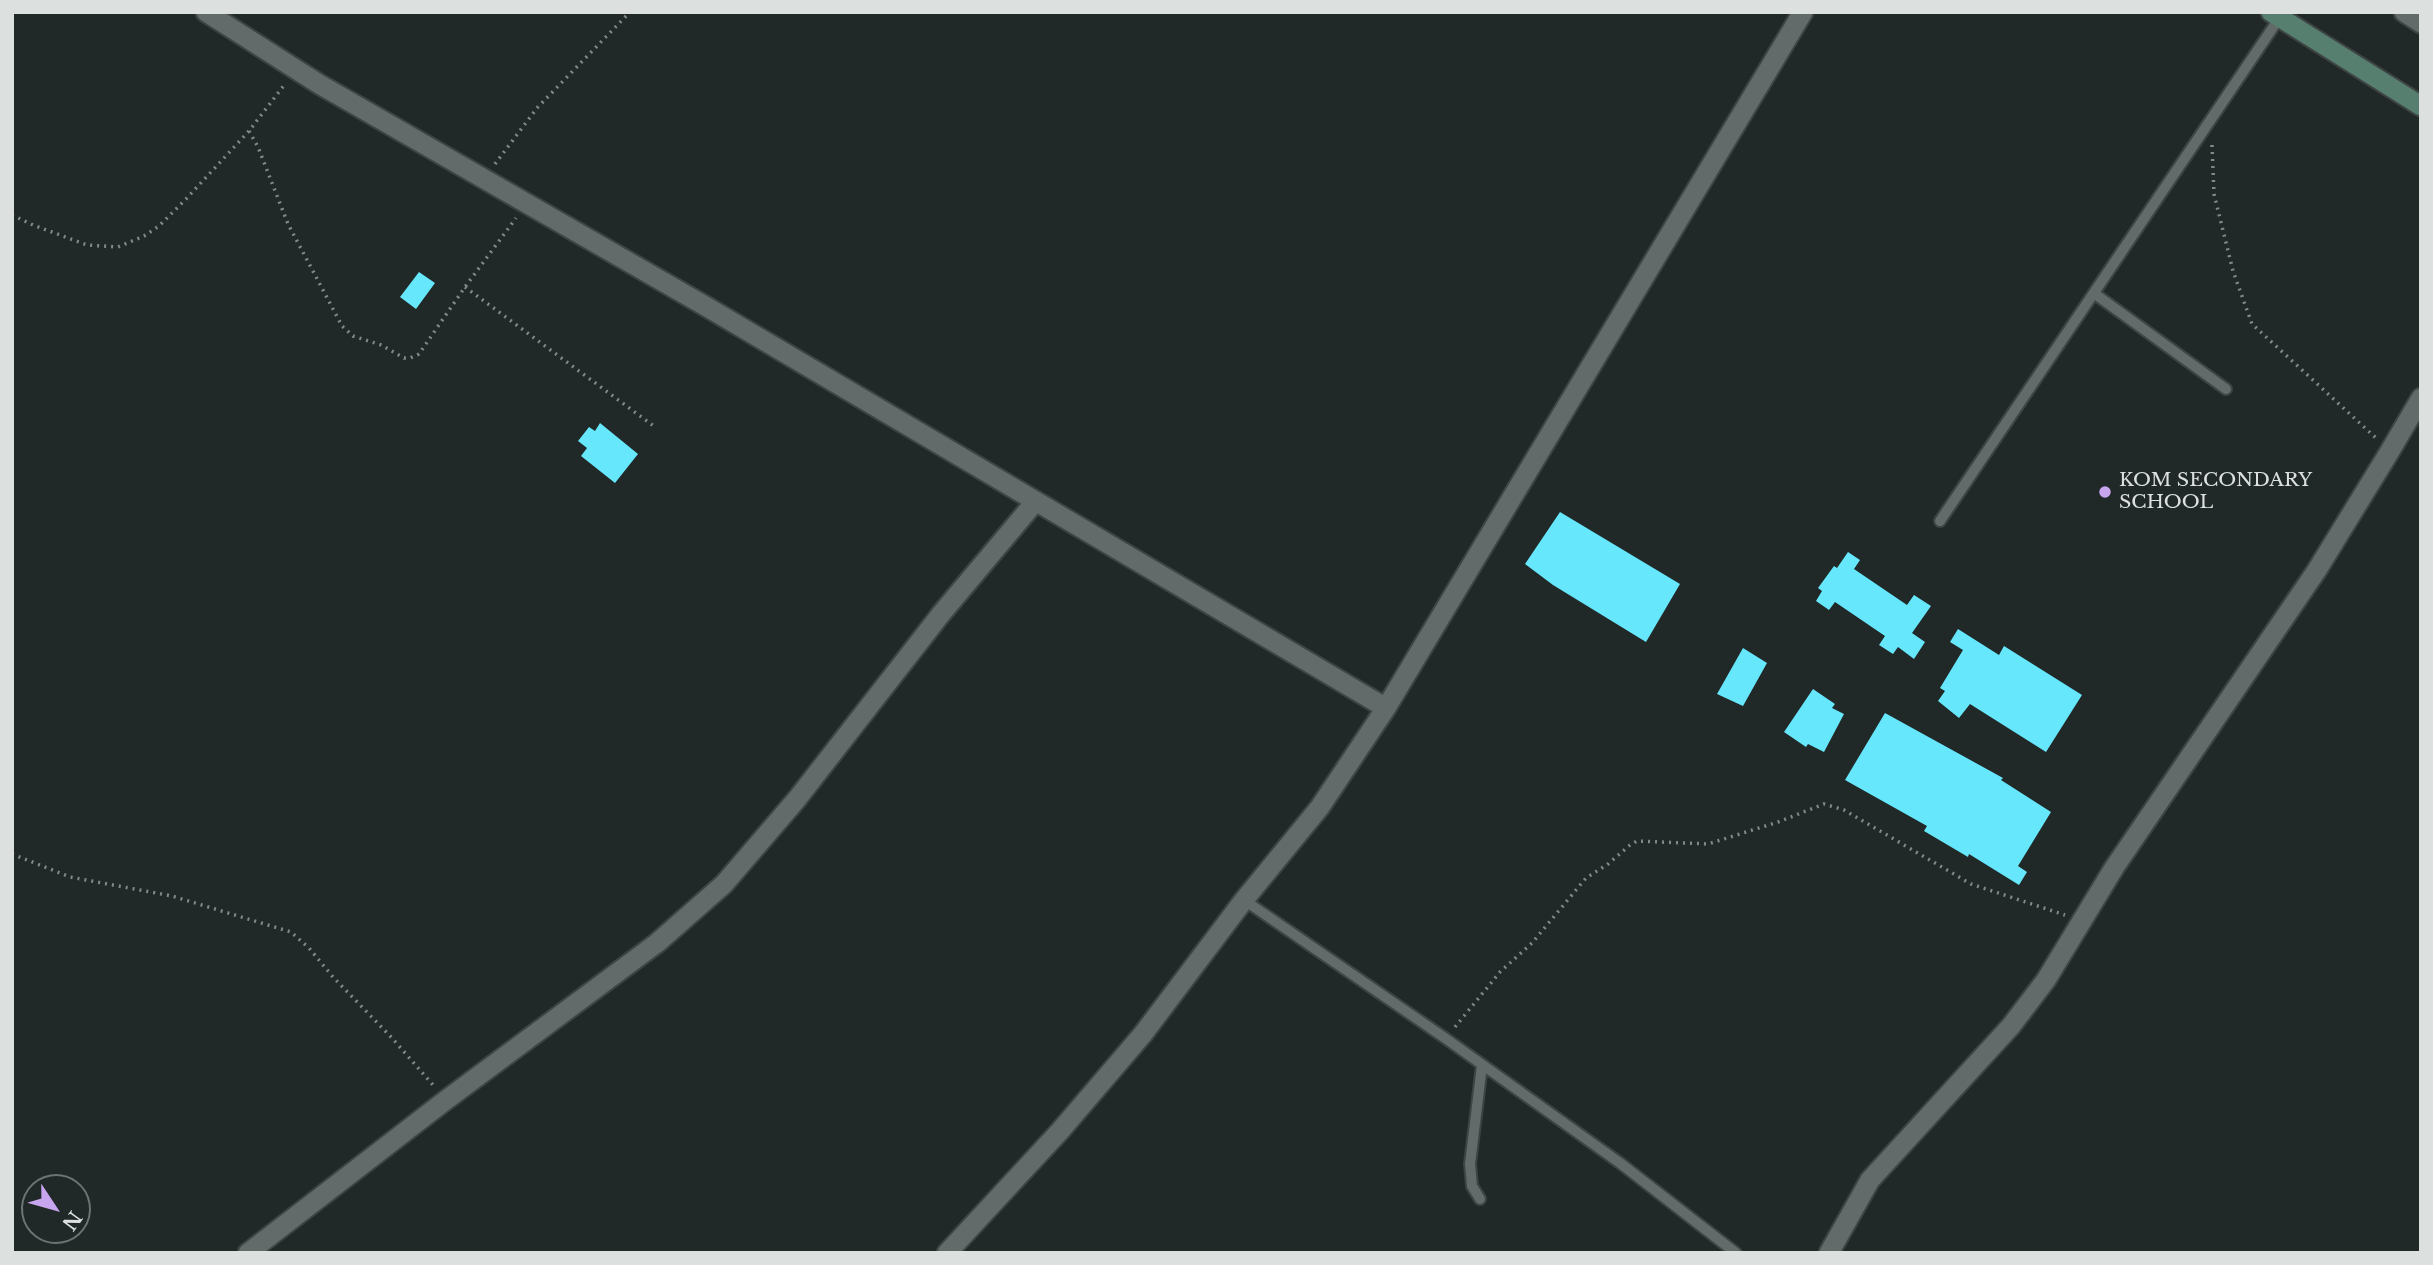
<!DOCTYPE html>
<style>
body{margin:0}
#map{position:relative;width:2433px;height:1265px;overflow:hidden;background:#212928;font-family:"Libre Baskerville",serif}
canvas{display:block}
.frame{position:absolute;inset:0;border:14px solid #dce1e0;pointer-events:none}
.north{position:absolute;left:21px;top:1174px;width:70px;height:70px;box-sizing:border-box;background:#212928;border:2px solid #6c7372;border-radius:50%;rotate:126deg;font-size:19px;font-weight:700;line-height:28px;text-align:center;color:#dce1e0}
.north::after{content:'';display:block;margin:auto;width:24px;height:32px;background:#c8a6ef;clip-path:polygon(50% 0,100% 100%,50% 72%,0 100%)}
</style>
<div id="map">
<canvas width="2433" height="1265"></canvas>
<div class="frame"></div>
<div class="north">N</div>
</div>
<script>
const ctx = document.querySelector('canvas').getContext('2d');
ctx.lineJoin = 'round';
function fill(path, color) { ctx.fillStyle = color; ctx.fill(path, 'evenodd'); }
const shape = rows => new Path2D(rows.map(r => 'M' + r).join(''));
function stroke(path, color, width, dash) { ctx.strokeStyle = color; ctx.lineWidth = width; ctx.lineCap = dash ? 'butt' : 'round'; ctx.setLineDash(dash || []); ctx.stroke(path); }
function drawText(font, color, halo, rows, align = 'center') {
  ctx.font = font + ' "Libre Baskerville",serif'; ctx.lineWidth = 7; ctx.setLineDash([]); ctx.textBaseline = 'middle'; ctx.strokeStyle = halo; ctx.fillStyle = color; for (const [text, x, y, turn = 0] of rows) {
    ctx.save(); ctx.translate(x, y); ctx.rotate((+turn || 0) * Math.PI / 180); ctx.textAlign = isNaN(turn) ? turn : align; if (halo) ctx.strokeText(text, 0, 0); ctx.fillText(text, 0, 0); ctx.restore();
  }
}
fill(shape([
 [419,272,435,283,416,309,400,297],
 [600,423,638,454,615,483,581,456,587,448,578,441,589,427,595,431],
 [1560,512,1680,584,1646,642,1553,585,1525,564],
 [1848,552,1860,560,1854,569,1907,605,1914,595,1931,606,1912,633,1925,642,1914,659,1898,647,1893,654,1879,645,1885,636,1835,602,1829,610,1816,601,1822,591,1818,588,1834,566,1837,568],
 [1958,629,1999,655,2004,646,2082,695,2046,752,1970,704,1959,718,1938,701,1945,691,1940,688,1963,650,1950,642],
 [1743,648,1767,663,1743,706,1717,694],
 [1813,689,1835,704,1832,708,1844,714,1824,752,1808,744,1806,747,1784,732],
 [1885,713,2003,778,2001,780,2051,812,2018,866,2027,872,2019,885,1969,854,1968,857,1924,831,1927,826,1845,780]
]), '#66e7fc');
const service = shape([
 [2095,294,2226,389],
 [1940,521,2280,17],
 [1244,900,1445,1038,1620,1163,1736,1253],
 [1480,1199,1472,1186,1470,1164,1482,1065]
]);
const minor = shape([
 [206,12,319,84,707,307,1386,708],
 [2404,12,2421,23],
 [248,1253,446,1100,657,943,724,884,797,799,941,614,1035,502],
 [947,1253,1060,1131,1143,1034,1244,900,1320,807,1386,708,1803,12],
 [1829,1253,1870,1180,2011,1026,2046,980,2114,868,2317,570,2390,451,2421,398]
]);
const secondary = shape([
 [2271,12,2421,106]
]);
stroke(service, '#3d4443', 14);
stroke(minor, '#3d4443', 23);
stroke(secondary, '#3d4443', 23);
stroke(shape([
 [249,131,258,147,288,224,342,326,353,336,381,345,404,358,410,358,419,354,465,287,516,218],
 [2212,145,2214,194,2233,271,2252,324,2376,438],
 [495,164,537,108,630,12],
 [12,215,33,225,87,245,118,247,144,236,159,226,186,199,249,131,285,84],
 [465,287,655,427],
 [12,854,70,877,172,896,291,932,309,948,333,977,392,1038,433,1085],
 [1455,1027,1500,972,1532,943,1586,878,1608,864,1630,845,1637,841,1708,844,1778,822,1824,804,1844,810,1971,884,2065,915]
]), '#838988', 3.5, [2, 5]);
stroke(service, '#626b69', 10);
stroke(minor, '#626b69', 19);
stroke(secondary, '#567f70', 19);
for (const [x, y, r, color] of [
 [2105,492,7,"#c8a6ef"]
]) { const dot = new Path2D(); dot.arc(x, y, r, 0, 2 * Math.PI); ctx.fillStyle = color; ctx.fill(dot); stroke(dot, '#212928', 2.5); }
drawText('19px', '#dce1e0', '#212928', [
 ["KOM SECONDARY",2119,481],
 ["SCHOOL",2119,503]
], 'left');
</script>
